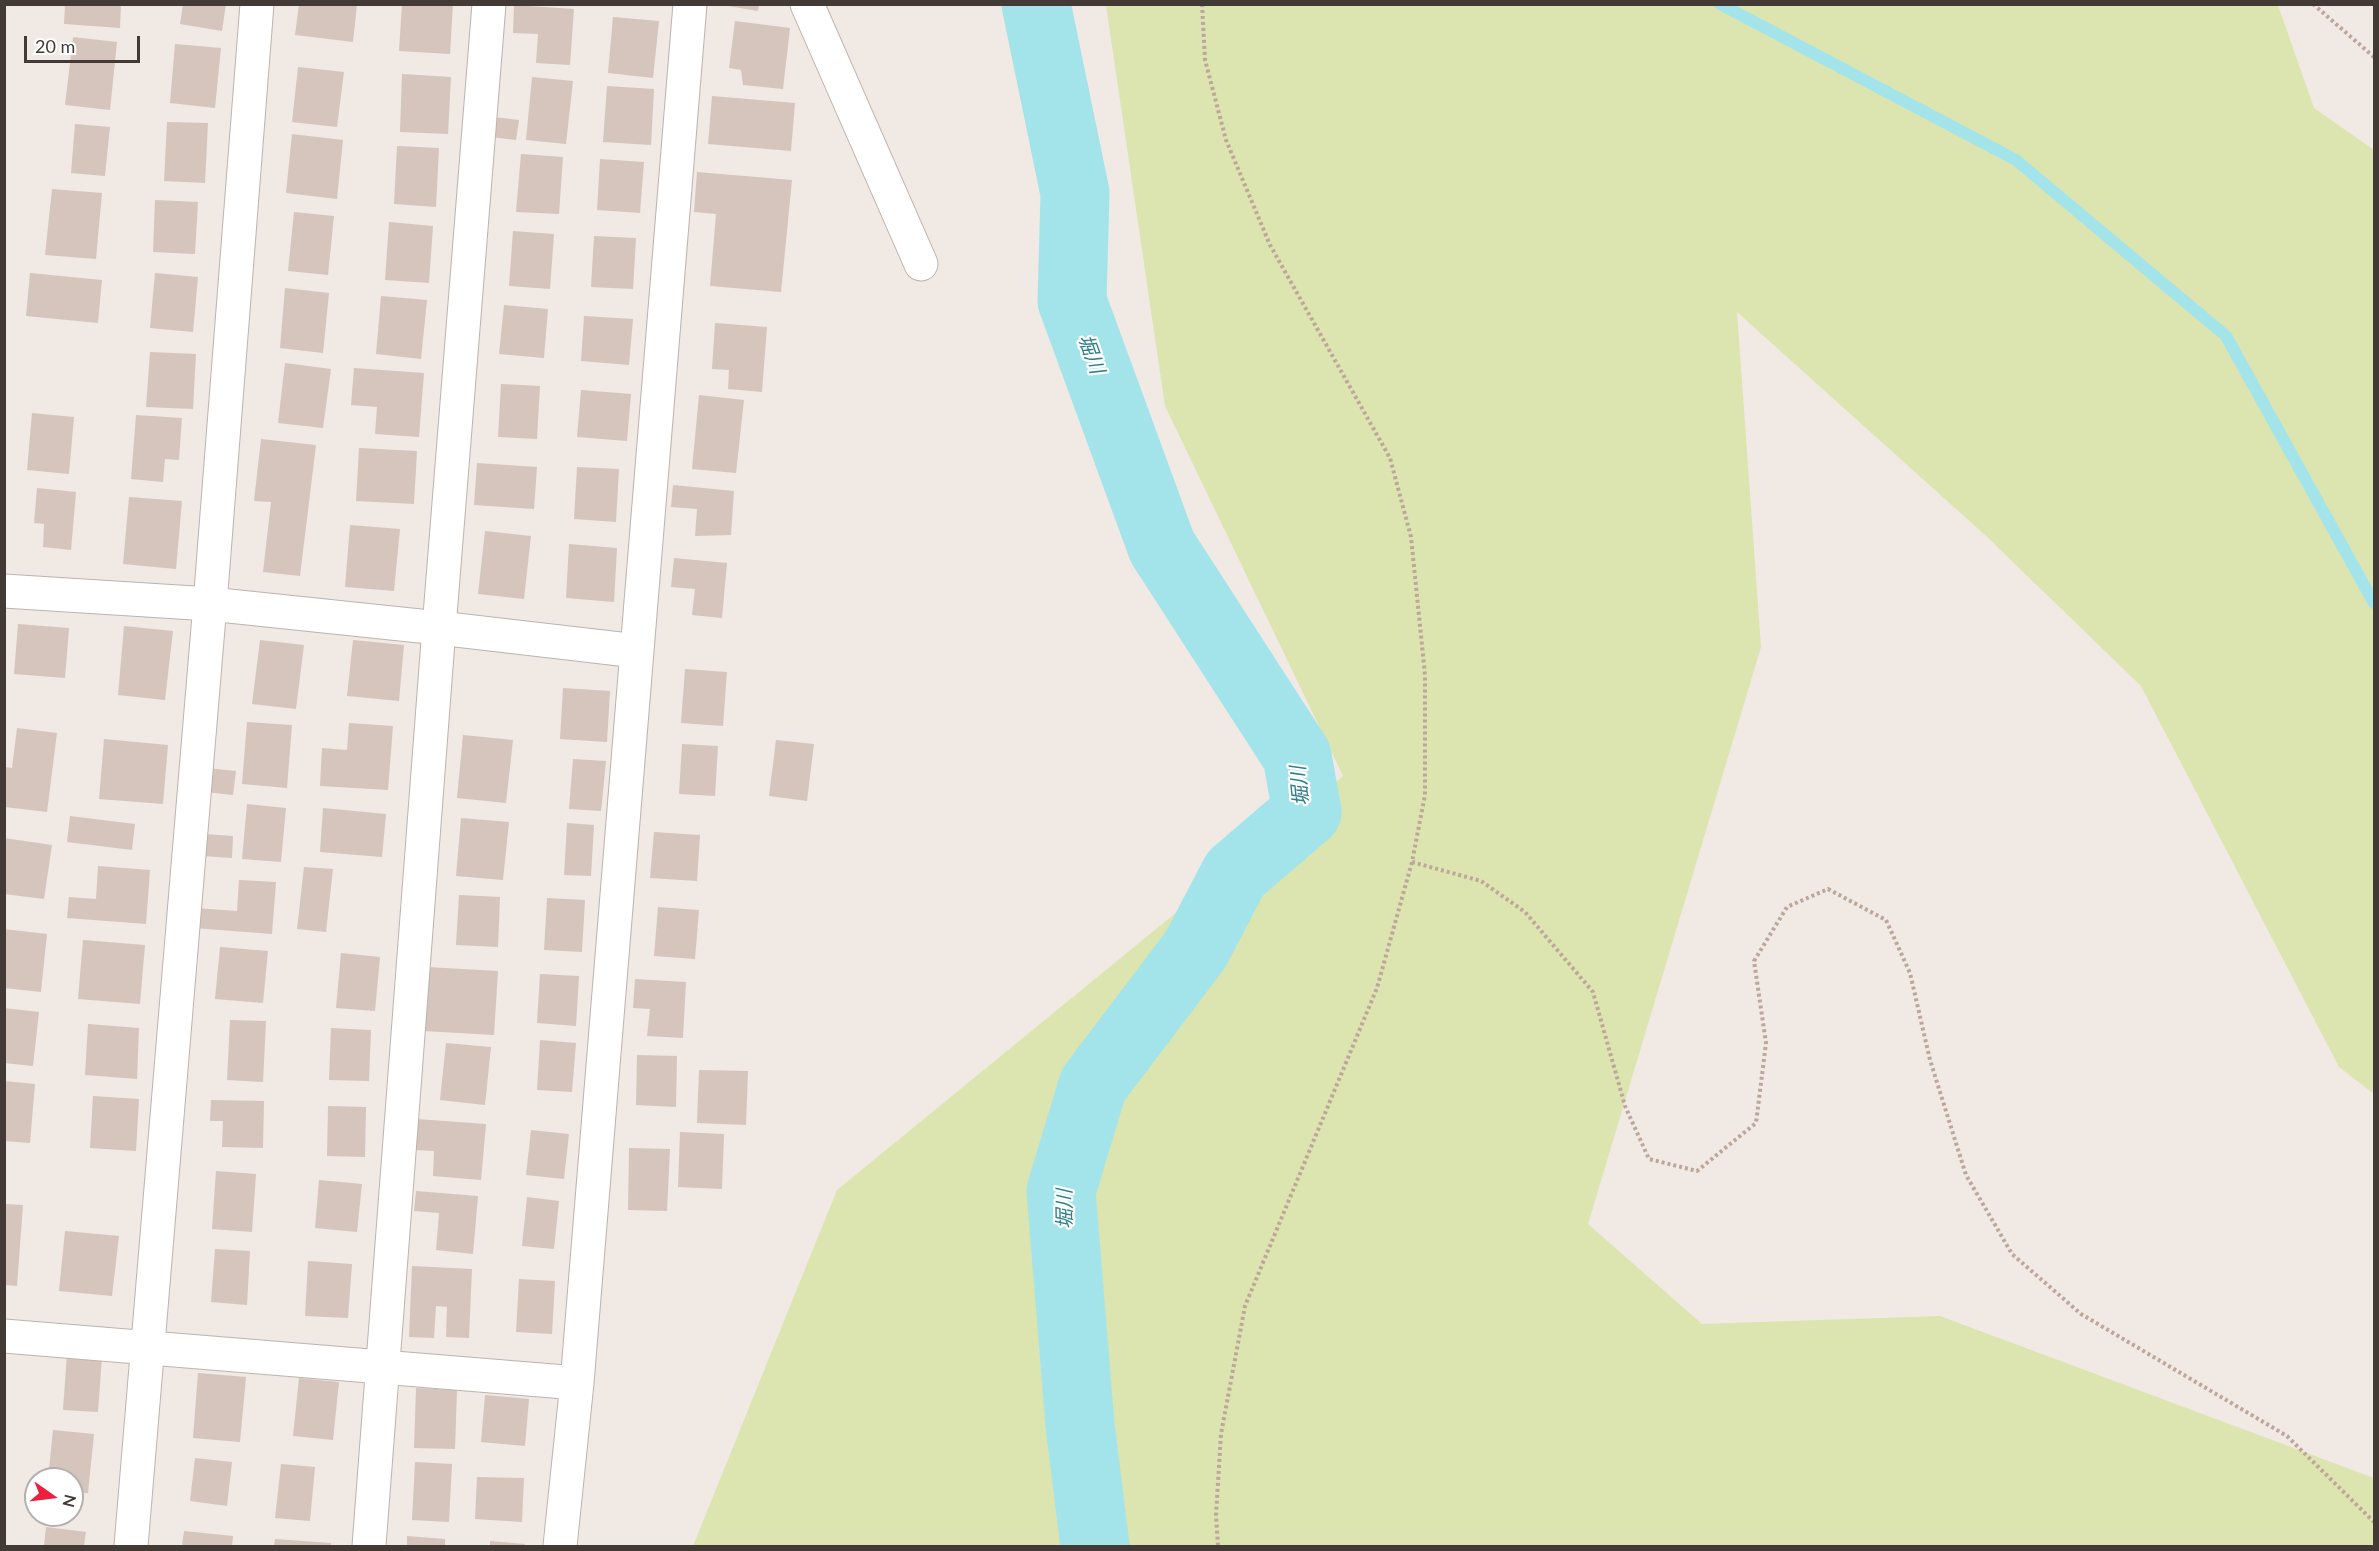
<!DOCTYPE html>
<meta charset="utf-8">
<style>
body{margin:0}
#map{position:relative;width:2379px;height:1551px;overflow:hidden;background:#f1e9e4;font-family:Lato,sans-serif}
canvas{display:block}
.frame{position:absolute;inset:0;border:6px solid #433935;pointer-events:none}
.north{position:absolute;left:24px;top:1467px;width:60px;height:60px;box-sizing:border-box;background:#fff;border:2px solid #b4b0ae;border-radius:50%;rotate:104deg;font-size:16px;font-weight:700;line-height:24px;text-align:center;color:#433935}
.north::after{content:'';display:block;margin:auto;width:21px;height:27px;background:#ee1f3e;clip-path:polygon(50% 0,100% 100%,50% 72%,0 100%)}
.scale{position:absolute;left:24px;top:36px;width:116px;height:27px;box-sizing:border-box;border:3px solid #433935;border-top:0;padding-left:8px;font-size:18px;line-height:21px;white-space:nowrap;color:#433935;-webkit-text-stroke:4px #fff;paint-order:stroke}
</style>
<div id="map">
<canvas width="2379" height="1551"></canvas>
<div class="frame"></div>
<div class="north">N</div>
<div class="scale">20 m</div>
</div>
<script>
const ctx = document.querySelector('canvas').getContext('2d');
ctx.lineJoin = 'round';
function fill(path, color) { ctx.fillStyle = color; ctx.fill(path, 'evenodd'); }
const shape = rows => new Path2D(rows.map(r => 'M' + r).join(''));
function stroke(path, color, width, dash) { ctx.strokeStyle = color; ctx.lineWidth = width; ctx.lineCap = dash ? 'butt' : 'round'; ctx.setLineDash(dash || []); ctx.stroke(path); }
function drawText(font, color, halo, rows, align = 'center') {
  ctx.font = font + ' Lato,"Noto Sans JP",sans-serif'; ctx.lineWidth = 4.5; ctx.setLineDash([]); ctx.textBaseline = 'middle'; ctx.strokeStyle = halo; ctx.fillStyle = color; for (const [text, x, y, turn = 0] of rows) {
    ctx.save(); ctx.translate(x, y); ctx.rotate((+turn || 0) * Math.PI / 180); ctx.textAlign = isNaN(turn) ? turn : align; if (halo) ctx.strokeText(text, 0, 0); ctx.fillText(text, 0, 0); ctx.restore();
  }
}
fill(shape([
 [1106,5,2278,5,2314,108,2374,150,2374,1094,2339,1067,2141,686,1985,535,1737,312,1761,647,1588,1224,1702,1324,1940,1316,2374,1478,2374,1546,693,1546,837,1190,1343,776,1165,406]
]), '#dce4af');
stroke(shape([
 [1720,4,2016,160,2226,336,2374,603]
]), '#a3e4eb', 12);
stroke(shape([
 [1036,4,1075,193,1072,301,1162,547,1297,756,1307,812,1235,874,1196,949,1093,1085,1061,1191,1080,1425,1095,1546]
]), '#a3e4eb', 69);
fill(shape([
 [65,4,121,4,120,28,64,24],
 [183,4,226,4,222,31,180,24],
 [299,4,357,4,353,42,295,35],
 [402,4,453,4,450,54,399,51],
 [716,4,759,4,758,11],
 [514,5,574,9,570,65,536,63,538,34,513,33],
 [613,17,659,21,653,78,608,73],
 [735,21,790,28,783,89,743,85,741,70,729,68],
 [73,37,117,42,110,110,65,105],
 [175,44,221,48,215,108,170,103],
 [298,67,344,72,337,127,292,122],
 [402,74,451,77,448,134,400,132],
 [532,77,573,81,566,144,526,140],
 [607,86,654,89,651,145,603,142],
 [712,96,795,103,791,151,708,144],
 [494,117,519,120,516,140,491,137],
 [167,122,208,123,205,183,164,181],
 [75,124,110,127,105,176,71,173],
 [292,134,343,140,337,199,286,193],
 [397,146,439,148,436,207,394,204],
 [521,154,563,157,559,214,516,212],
 [600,159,644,162,640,213,597,210],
 [697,172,792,180,781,292,710,286,716,214,694,212],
 [52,189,102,193,96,259,45,255],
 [155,200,198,202,195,254,153,252],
 [294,212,334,216,328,275,288,271],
 [389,222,433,226,429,283,385,280],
 [513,231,554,234,550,289,509,286],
 [594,236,636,238,633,289,591,287],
 [30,273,102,280,98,323,26,316],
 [155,273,198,277,193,332,150,328],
 [285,288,329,293,323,353,280,348],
 [381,296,427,300,421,359,376,354],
 [504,305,548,309,544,358,499,354],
 [584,316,633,319,629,365,581,361],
 [715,323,767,327,762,392,728,389,729,370,712,369],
 [150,352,196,354,193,409,146,407],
 [285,363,331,369,323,428,278,423],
 [354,368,424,373,419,437,375,434,377,407,351,405],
 [501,384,540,386,537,439,498,437],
 [581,390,631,394,627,441,577,437],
 [699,395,744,400,736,473,692,469],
 [32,413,74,417,69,474,27,470],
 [136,415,182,418,179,460,165,459,163,482,131,479],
 [261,439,316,445,300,576,263,572,271,502,254,501],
 [359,448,417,451,414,504,356,501],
 [477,463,537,467,534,509,474,505],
 [577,467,619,469,616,522,574,519],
 [673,485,734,491,731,535,695,536,697,509,671,507],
 [37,488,76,492,71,550,43,547,44,524,34,523],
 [129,497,182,501,176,569,123,564],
 [350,525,400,529,394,591,345,587],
 [485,531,531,536,524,599,478,594],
 [569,544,617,548,614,602,566,598],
 [674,558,727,563,722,618,692,615,695,589,671,587],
 [18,624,69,628,65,678,14,674],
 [124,626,173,631,165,700,118,695],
 [260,640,304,645,296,709,252,704],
 [353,640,404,645,399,701,347,696],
 [685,669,727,672,723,726,681,723],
 [563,688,610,691,607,742,560,739],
 [247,722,292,725,287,788,242,784],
 [349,723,393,726,388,790,320,786,322,748,347,750],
 [17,728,57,733,47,812,5,807,5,767,12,768],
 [463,735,513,740,506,803,457,798],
 [104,739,168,745,163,804,99,799],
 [776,740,814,744,807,801,769,796],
 [682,744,718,746,715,796,679,794],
 [573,759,606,761,601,811,569,809],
 [207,768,236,771,233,795,205,792],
 [247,804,286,808,281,862,242,859],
 [323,808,386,814,382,857,320,852],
 [70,816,135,824,132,850,67,842],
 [461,818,509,822,503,880,456,876],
 [567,823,594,825,591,876,564,875],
 [654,832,700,835,697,881,650,878],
 [204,834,233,836,232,858,201,856],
 [4,838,52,845,44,899,4,894],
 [98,866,150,870,146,924,67,918,69,897,96,899],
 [304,867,333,869,326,932,297,929],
 [239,880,276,882,272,934,194,928,196,908,237,911],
 [459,895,500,897,498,947,456,945],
 [547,898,585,900,582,952,544,950],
 [658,907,699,910,695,959,654,956],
 [4,929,47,934,41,992,4,988],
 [83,940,145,945,140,1004,78,999],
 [220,947,268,951,263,1003,215,999],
 [341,953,380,957,375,1011,336,1008],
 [427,967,498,971,494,1035,423,1031],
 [540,974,579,976,576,1026,537,1023],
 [635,979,686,982,683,1038,647,1036,650,1009,633,1008],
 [4,1008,39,1012,33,1066,4,1063],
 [230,1020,266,1021,263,1082,227,1080],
 [88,1024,139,1028,137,1079,85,1075],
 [331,1028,371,1030,369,1081,329,1080],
 [540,1040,576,1043,572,1092,537,1090],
 [446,1043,491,1047,485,1105,440,1100],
 [637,1055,677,1056,676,1107,636,1105],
 [699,1070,748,1071,746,1125,697,1123],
 [4,1081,35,1084,30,1143,4,1141],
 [93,1096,139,1099,136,1151,90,1148],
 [211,1100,264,1101,263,1148,222,1147,223,1121,210,1121],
 [328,1106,366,1107,365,1157,327,1156],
 [417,1119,486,1124,481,1180,433,1176,434,1151,414,1150],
 [531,1130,569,1134,564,1179,526,1175],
 [680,1132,724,1134,722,1189,678,1187],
 [629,1148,670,1149,667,1211,628,1210],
 [216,1171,256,1174,252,1232,212,1229],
 [319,1180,362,1184,357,1232,315,1228],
 [416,1191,478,1196,473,1254,436,1250,439,1213,414,1211],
 [527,1197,559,1201,554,1249,522,1246],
 [5,1204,23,1205,17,1286,5,1285],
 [65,1231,119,1236,112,1296,59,1291],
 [215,1249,250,1251,247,1305,211,1302],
 [308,1261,352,1264,348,1318,305,1316],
 [412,1266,472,1269,469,1338,446,1337,447,1307,436,1306,434,1338,409,1337],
 [519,1279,555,1281,552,1334,516,1332],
 [67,1354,102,1357,98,1412,63,1410],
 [198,1373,246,1377,240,1442,193,1438],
 [299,1378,339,1382,333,1440,293,1436],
 [416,1388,457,1390,455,1449,414,1448],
 [485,1395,529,1399,525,1446,481,1442],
 [53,1430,94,1434,88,1493,72,1492,72,1479,48,1479],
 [195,1458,232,1462,227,1506,190,1501],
 [415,1462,452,1464,449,1522,412,1520],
 [281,1464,315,1467,310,1521,275,1518],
 [477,1477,524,1478,522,1522,475,1519],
 [46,1527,86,1532,84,1546,44,1546],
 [184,1531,233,1536,232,1546,182,1546],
 [407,1536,445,1539,445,1546,407,1546],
 [275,1539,331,1543,331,1546,274,1546],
 [490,1541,525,1544,524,1546,490,1546]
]), '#d5c5bd');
const minor = shape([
 [807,4,921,264],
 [4,591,210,604,439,628,637,651],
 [4,1336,577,1383],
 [131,1546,210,604,257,4],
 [369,1546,439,628,489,4],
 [560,1546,577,1383,690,4]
]);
stroke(minor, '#bfb2ab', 35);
stroke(shape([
 [1202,4,1205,60,1226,140,1270,245,1390,458,1411,537,1425,675,1425,795,1412,862,1377,988,1245,1306,1221,1434,1216,1515,1218,1546],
 [2313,4,2374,57],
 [1412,862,1481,881,1525,912,1593,992,1625,1106,1649,1159,1697,1171,1756,1123,1766,1043,1754,961,1787,907,1828,889,1886,920,1910,973,1930,1060,1966,1175,2012,1254,2081,1314,2287,1436,2374,1522]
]), '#bda69a', 4, [3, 3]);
stroke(minor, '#fff', 33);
drawText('italic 20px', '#2d7f8a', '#fff', [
 ["堀川",1091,354,70],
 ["堀川",1300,786,-96],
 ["堀川",1065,1209,-91]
]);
</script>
